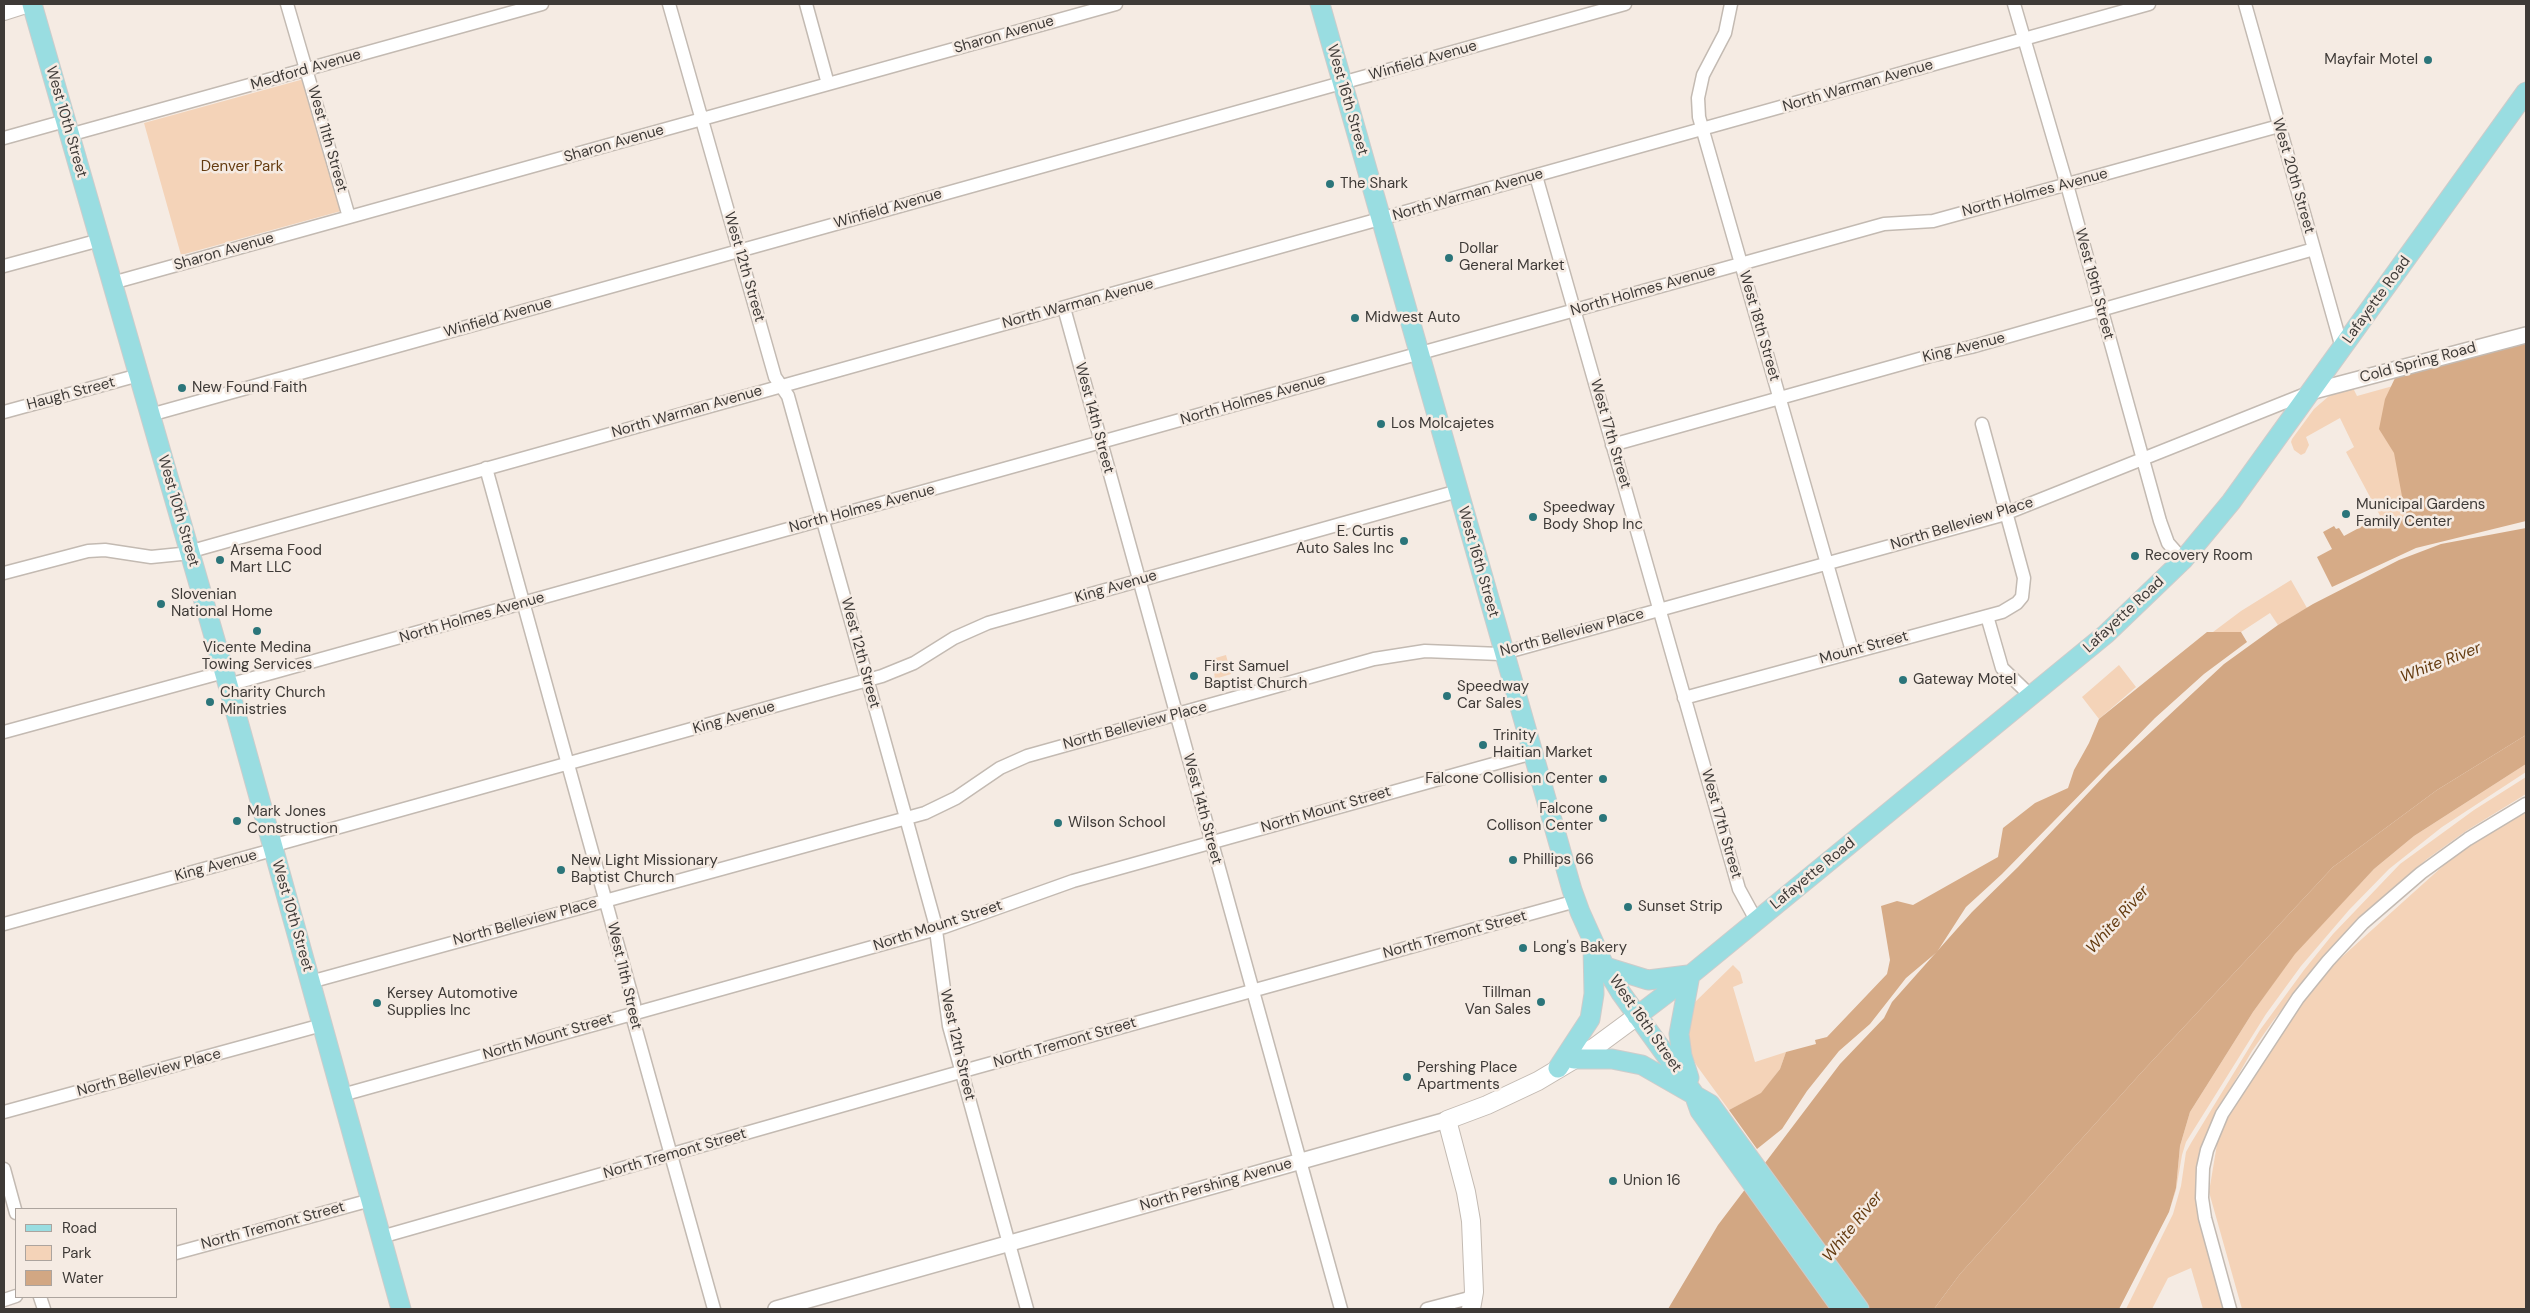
<!DOCTYPE html>
<style>
body{margin:0}
#map{position:relative;width:2530px;height:1313px;overflow:hidden;background:#f5ebe3;font-family:"DM Sans",sans-serif}
canvas{display:block}
.frame{position:absolute;inset:0;border:5px solid #3e3a37;pointer-events:none}
.legend{position:absolute;left:15px;top:1208px;width:162px;height:90px;box-sizing:border-box;background:#f5ebe3;border:1px solid #aca49e;margin:0;padding:6px 9px;list-style:none;font-size:15px;color:#3e3a37}
.legend li{display:flex;align-items:center;gap:10px;height:25px}
.legend b{width:25px;border:1px solid #aca49e}
</style>
<div id="map">
<canvas width="2530" height="1313"></canvas>
<div class="frame"></div>
<ul class="legend">
<li><b style="height:6px;background:#99dde1"></b>Road</li>
<li><b style="height:14px;background:#f4d3b8"></b>Park</li>
<li><b style="height:14px;background:#d2a783"></b>Water</li>
</ul>
</div>
<script>
const ctx = document.querySelector('canvas').getContext('2d');
ctx.lineJoin = 'round';
function fill(path, color) { ctx.fillStyle = color; ctx.fill(path, 'evenodd'); }
const shape = rows => new Path2D(rows.map(r => 'M' + r).join(''));
function stroke(path, color, width, dash) { ctx.strokeStyle = color; ctx.lineWidth = width; ctx.lineCap = dash ? 'butt' : 'round'; ctx.setLineDash(dash || []); ctx.stroke(path); }
function drawText(font, color, halo, rows, align = 'center') {
  ctx.font = font + ' "DM Sans",sans-serif'; ctx.lineWidth = 5; ctx.setLineDash([]); ctx.textBaseline = 'middle'; ctx.strokeStyle = halo; ctx.fillStyle = color; for (const [text, x, y, turn = 0] of rows) {
    ctx.save(); ctx.translate(x, y); ctx.rotate((+turn || 0) * Math.PI / 180); ctx.textAlign = isNaN(turn) ? turn : align; if (halo) ctx.strokeText(text, 0, 0); ctx.fillText(text, 0, 0); ctx.restore();
  }
}
fill(shape([
 [304,79,341,211,181,255,144,123],
 [2526,349,2526,518,2385,525,2346,452,2354,447,2340,418,2306,437,2309,445,2305,453,2301,455,2294,450,2291,442,2292,439,2314,409,2329,396,2353,388,2357,396],
 [2291,580,2307,608,2278,625,2270,613,2241,632,2213,632,2241,611],
 [1226,655,1231,674,1215,679,1212,659],
 [2119,665,2136,687,2099,719,2082,697],
 [2526,764,2526,772,2442,827,2389,869,2349,910,2301,966,2266,1014,2186,1142,2182,1155,2176,1190,2169,1212,2176,1188,2180,1146,2190,1112,2253,1012,2294,954,2374,869,2414,836],
 [2526,777,2526,794,2466,831,2427,859,2360,918,2325,955,2273,1021,2252,1051,2217,1112,2200,1150,2197,1174,2199,1216,2223,1309,2203,1309,2191,1268,2168,1278,2152,1309,2126,1309,2173,1214,2181,1186,2186,1152,2191,1143,2260,1030,2304,970,2333,934,2400,864,2474,810],
 [2526,813,2526,1309,2242,1309,2209,1192,2219,1132,2262,1060,2323,974,2474,838],
 [1733,965,1740,972,1743,983,1733,987,1755,1062,1786,1052,1780,1069,1761,1094,1729,1110,1697,1066,1690,1054,1687,1038,1693,1004]
]), '#f4d3b8');
fill(shape([
 [2526,341,2526,521,2416,548,2332,587,2317,557,2332,549,2323,532,2334,526,2336,529,2339,528,2344,536,2381,516,2385,525,2406,518,2394,453,2379,429,2385,399,2396,376],
 [2207,632,2241,632,2247,642,2204,674,2155,718,2002,874,1966,907,1937,952,1906,978,1870,1024,1839,1051,1807,1091,1782,1129,1757,1149,1729,1110,1761,1093,1780,1069,1786,1052,1816,1044,1815,1040,1827,1037,1887,974,1890,960,1881,906,1897,901,1913,905,1998,857,2003,828,2035,803,2068,788,2074,770,2089,743,2099,719],
 [2526,735,2526,764,2414,836,2374,869,2295,954,2253,1012,2190,1112,2180,1146,2176,1188,2169,1212,2119,1309,1934,1309,1960,1274,2140,1074,2333,867,2437,790]
]), '#d6ab87');
fill(shape([
 [2526,528,2526,735,2437,790,2333,867,2140,1074,1960,1274,1934,1309,1668,1309,1718,1225,1840,1064,1884,1018,1892,1002,1972,912,2018,867,2109,771,2224,664,2278,625,2313,604,2399,560,2441,544]
]), '#d2a783');
const minor = shape([
 [287,4,349,217],
 [669,4,775,377,788,396,906,818,935,923,949,1026,1027,1309],
 [806,4,828,84],
 [1731,4,1725,33,1703,75,1698,98,1699,117,1852,651],
 [2014,4,2069,192,2160,521,2168,543,2183,560],
 [2245,4,2342,348],
 [69,135,542,4],
 [4,138,65,121],
 [1536,176,1739,889,1756,920],
 [4,266,100,240],
 [112,283,1116,4],
 [1064,308,1341,1309],
 [4,412,139,375],
 [150,415,1625,4],
 [1612,445,1930,356,1971,347,2314,249],
 [486,468,590,844,634,1004,633,1019,714,1309],
 [4,573,88,551,105,550,151,557,181,554,2149,4],
 [1987,616,2002,668,2031,696],
 [228,685,1884,224,1933,221,2279,126],
 [1684,698,2002,612,2017,603,2022,597,2024,578,1982,424],
 [4,732,224,672],
 [4,924,269,851,282,843,882,676,914,663,954,638,988,623,1458,491],
 [310,982,925,813,956,798,1000,768,1027,756,1374,659,1425,651,1500,654,2002,515,2308,393],
 [342,1095,944,927,1073,881,1533,753],
 [4,1112,322,1025],
 [4,1169,16,1213],
 [381,1237,974,1068,1576,901],
 [176,1253,371,1200],
 [40,1297,44,1309],
 [4,1300,16,1296],
 [1427,1309,1473,1297],
 [2230,1309,2205,1218,2202,1198,2203,1168,2207,1150,2222,1114,2298,998,2328,961,2363,923,2421,873,2468,839,2526,804]
]);
const tertiary = shape([
 [2310,392,2526,335],
 [776,1309,1447,1120]
]);
const secondary = shape([
 [4,11,26,4],
 [1471,1309,1474,1292,1471,1221,1466,1192,1447,1120,1487,1105,1538,1081,1595,1047,1637,1016]
]);
const primary = shape([
 [32,4,228,685,401,1309],
 [1320,4,1572,890,1580,912,1603,963,1621,993,1694,1094,1700,1111,1842,1309],
 [1606,967,1648,980,1688,975],
 [1637,1016,1683,981,2106,634,2183,560,2231,502,2526,92],
 [1574,1059,1612,1059,1642,1065,1710,1104,1859,1309],
 [1558,1068,1590,1019,1594,994,1593,947],
 [1689,1078,1682,1056,1679,1034,1690,975]
]);
stroke(minor, '#c3bab2', 15);
stroke(tertiary, '#c3bab2', 18);
stroke(secondary, '#c3bab2', 20);
stroke(primary, '#cdcccb', 21);
stroke(minor, '#fff', 12);
stroke(tertiary, '#fff', 15);
stroke(secondary, '#fff', 18);
stroke(primary, '#99dde1', 19);
for (const [x, y, r, color] of [
 [2428,60,5,"#2b757a"],
 [1330,184,5,"#2b757a"],
 [1449,258,5,"#2b757a"],
 [1355,318,5,"#2b757a"],
 [182,388,5,"#2b757a"],
 [1381,424,5,"#2b757a"],
 [2346,514,5,"#2b757a"],
 [1533,517,5,"#2b757a"],
 [1404,541,5,"#2b757a"],
 [2135,556,5,"#2b757a"],
 [220,560,5,"#2b757a"],
 [161,604,5,"#2b757a"],
 [257,631,5,"#2b757a"],
 [1194,676,5,"#2b757a"],
 [1903,680,5,"#2b757a"],
 [1447,696,5,"#2b757a"],
 [210,702,5,"#2b757a"],
 [1483,745,5,"#2b757a"],
 [1603,779,5,"#2b757a"],
 [1603,818,5,"#2b757a"],
 [237,821,5,"#2b757a"],
 [1058,823,5,"#2b757a"],
 [1513,860,5,"#2b757a"],
 [561,870,5,"#2b757a"],
 [1628,907,5,"#2b757a"],
 [1523,948,5,"#2b757a"],
 [1541,1002,5,"#2b757a"],
 [377,1003,5,"#2b757a"],
 [1407,1077,5,"#2b757a"],
 [1613,1181,5,"#2b757a"]
]) { const dot = new Path2D(); dot.arc(x, y, r, 0, 2 * Math.PI); ctx.fillStyle = color; ctx.fill(dot); stroke(dot, '#f5ebe3', 2); }
drawText('15px', '#3e3a37', '#f5ebe3', [
 ["Sharon Avenue",1004,35,-16],
 ["Winfield Avenue",1423,61,-16],
 ["Medford Avenue",306,70,-16],
 ["North Warman Avenue",1858,86,-16],
 ["West 16th Street",1347,100,74],
 ["West 10th Street",66,122,74],
 ["West 11th Street",327,139,74],
 ["Sharon Avenue",614,144,-16],
 ["West 20th Street",2293,176,74],
 ["North Holmes Avenue",2035,193,-15],
 ["North Warman Avenue",1468,195,-16],
 ["Winfield Avenue",888,209,-16],
 ["Sharon Avenue",224,252,-16],
 ["West 12th Street",744,267,74],
 ["West 19th Street",2094,284,75],
 ["North Holmes Avenue",1643,291,-16],
 ["Lafayette Road",2377,300,-54],
 ["North Warman Avenue",1078,304,-15],
 ["Winfield Avenue",498,318,-16],
 ["West 18th Street",1759,326,74],
 ["King Avenue",1964,348,-14],
 ["Cold Spring Road",2418,363,-15],
 ["Haugh Street",71,394,-15],
 ["North Holmes Avenue",1253,400,-16],
 ["North Warman Avenue",687,412,-16],
 ["West 14th Street",1094,418,75],
 ["West 17th Street",1610,434,74],
 ["North Holmes Avenue",862,509,-15],
 ["West 10th Street",178,511,74],
 ["North Belleview Place",1962,524,-17],
 ["West 16th Street",1478,562,74],
 ["King Avenue",1116,587,-16],
 ["Lafayette Road",2124,615,-43],
 ["North Holmes Avenue",472,618,-16],
 ["North Belleview Place",1572,633,-15],
 ["Mount Street",1864,648,-15],
 ["West 12th Street",860,653,75],
 ["King Avenue",734,718,-16],
 ["North Belleview Place",1135,726,-15],
 ["West 14th Street",1202,809,75],
 ["North Mount Street",1326,810,-16],
 ["West 17th Street",1721,824,74],
 ["King Avenue",216,866,-15],
 ["Lafayette Road",1813,874,-39],
 ["West 10th Street",292,916,74],
 ["North Belleview Place",525,922,-15],
 ["North Mount Street",938,926,-18],
 ["North Tremont Street",1455,935,-15],
 ["West 11th Street",624,976,77],
 ["West 16th Street",1645,1024,55],
 ["North Mount Street",548,1037,-16],
 ["North Tremont Street",1065,1043,-16],
 ["West 12th Street",957,1045,77],
 ["North Belleview Place",149,1073,-15],
 ["North Tremont Street",675,1154,-16],
 ["North Pershing Avenue",1216,1185,-16],
 ["North Tremont Street",273,1226,-15]
]);
drawText('15px', '#3e3a37', '#f5ebe3', [
 ["Mayfair Motel",2418,60,"right"],
 ["The Shark",1340,184],
 ["Dollar",1459,249],
 ["General Market",1459,266],
 ["Midwest Auto",1365,318],
 ["New Found Faith",192,388],
 ["Los Molcajetes",1391,424],
 ["Municipal Gardens",2356,505],
 ["Family Center",2356,522],
 ["Speedway",1543,508],
 ["Body Shop Inc",1543,525],
 ["E. Curtis",1394,532,"right"],
 ["Auto Sales Inc",1394,549,"right"],
 ["Arsema Food",230,551],
 ["Mart LLC",230,568],
 ["Recovery Room",2145,556],
 ["Slovenian",171,595],
 ["National Home",171,612],
 ["Vicente Medina",257,648,"center"],
 ["Towing Services",257,665,"center"],
 ["First Samuel",1204,667],
 ["Baptist Church",1204,684],
 ["Gateway Motel",1913,680],
 ["Speedway",1457,687],
 ["Car Sales",1457,704],
 ["Charity Church",220,693],
 ["Ministries",220,710],
 ["Trinity",1493,736],
 ["Haitian Market",1493,753],
 ["Falcone Collision Center",1593,779,"right"],
 ["Falcone",1593,809,"right"],
 ["Collison Center",1593,826,"right"],
 ["Mark Jones",247,812],
 ["Construction",247,829],
 ["Wilson School",1068,823],
 ["Phillips 66",1523,860],
 ["New Light Missionary",571,861],
 ["Baptist Church",571,878],
 ["Sunset Strip",1638,907],
 ["Long's Bakery",1533,948],
 ["Tillman",1531,993,"right"],
 ["Van Sales",1531,1010,"right"],
 ["Kersey Automotive",387,994],
 ["Supplies Inc",387,1011],
 ["Pershing Place",1417,1068],
 ["Apartments",1417,1085],
 ["Union 16",1623,1181]
], 'left');
drawText('15px', '#643b0f', '#f5ebe3', [
 ["Denver Park",242,167]
]);
drawText('italic 16px', '#643b10', '#f5ebe3', [
 ["White River",2441,663,-21],
 ["White River",2118,920,-48],
 ["White River",1853,1227,-51]
]);
</script>
